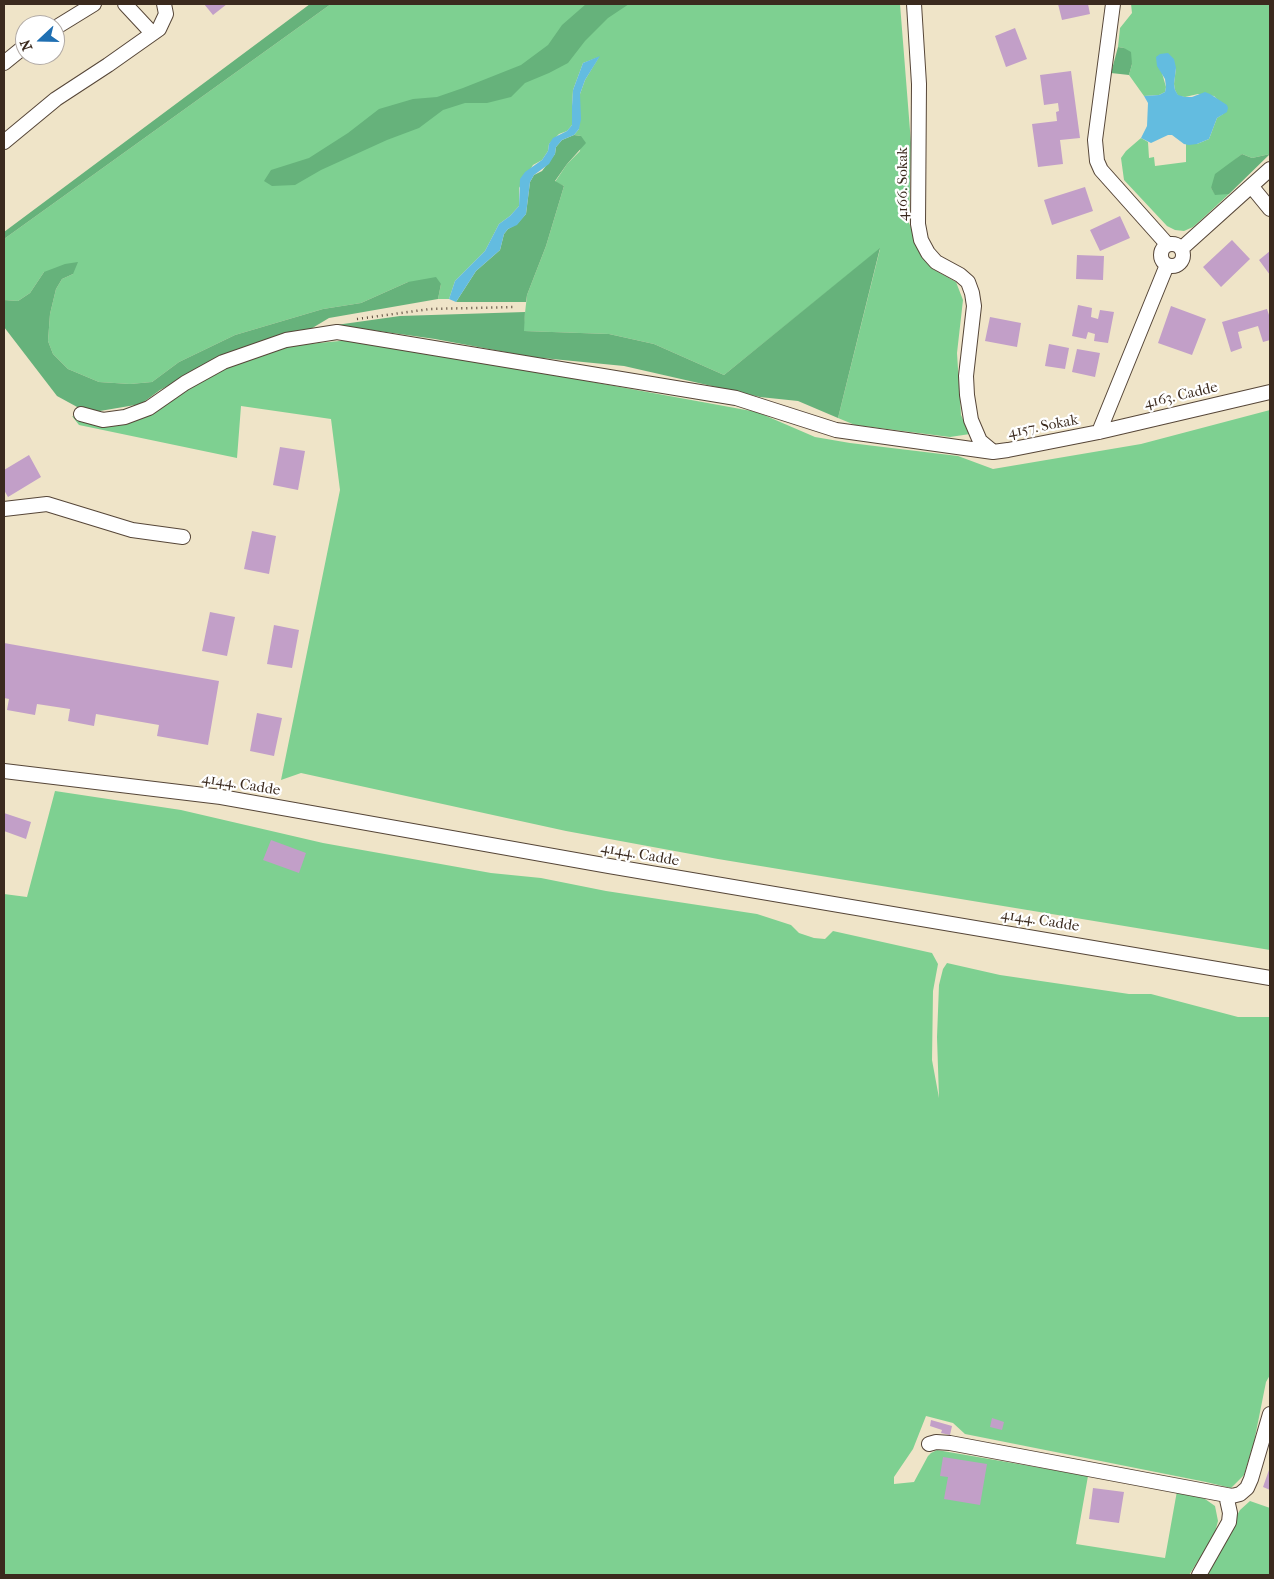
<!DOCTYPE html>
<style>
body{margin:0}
#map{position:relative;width:1274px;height:1579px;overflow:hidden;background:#efe4c8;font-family:"IM FELL French Canon",serif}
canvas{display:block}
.frame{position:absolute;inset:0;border:5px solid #3b2a1e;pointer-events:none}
.north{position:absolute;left:15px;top:15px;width:50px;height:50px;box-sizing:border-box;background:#fff;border:1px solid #b1aaa5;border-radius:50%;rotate:249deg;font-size:14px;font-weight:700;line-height:20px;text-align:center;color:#3b2a1e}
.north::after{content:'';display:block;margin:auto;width:18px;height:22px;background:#1f6fb2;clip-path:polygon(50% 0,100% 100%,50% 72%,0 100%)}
</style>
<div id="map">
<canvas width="1274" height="1579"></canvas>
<div class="frame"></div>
<div class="north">N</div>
</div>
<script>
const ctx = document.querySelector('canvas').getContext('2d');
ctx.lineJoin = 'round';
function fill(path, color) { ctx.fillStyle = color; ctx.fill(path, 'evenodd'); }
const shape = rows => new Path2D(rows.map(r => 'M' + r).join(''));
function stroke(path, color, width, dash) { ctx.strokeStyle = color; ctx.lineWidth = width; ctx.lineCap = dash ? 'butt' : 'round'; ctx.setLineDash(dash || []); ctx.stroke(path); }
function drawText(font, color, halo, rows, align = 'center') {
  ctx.font = font + ' "IM FELL French Canon",serif'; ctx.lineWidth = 4.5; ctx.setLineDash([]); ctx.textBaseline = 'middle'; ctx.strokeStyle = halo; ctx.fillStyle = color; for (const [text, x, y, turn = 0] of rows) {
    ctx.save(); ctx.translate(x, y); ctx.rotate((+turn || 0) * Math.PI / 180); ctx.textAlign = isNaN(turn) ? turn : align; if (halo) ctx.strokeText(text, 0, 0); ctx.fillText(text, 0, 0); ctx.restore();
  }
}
fill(shape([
 [331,4,900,4,911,143,909,223,931,268,956,282,963,300,957,353,961,415,970,434,950,437,855,425,838,418,880,249,724,375,654,344,609,334,523,331,527,295,546,246,564,186,555,182,567,164,580,151,581,136,574,135,579,129,580,94,585,80,599,57,583,63,573,90,572,106,572,125,567,131,559,134,549,144,548,151,542,160,533,165,519,188,519,206,510,216,499,224,485,251,455,281,449,299,438,299,441,284,408,282,361,303,323,309,235,335,179,362,152,382,130,384,99,382,68,369,53,354,48,341,50,314,56,289,62,279,73,274,44,272,30,293,18,301,4,300,4,239],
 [1131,4,1270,4,1270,154,1252,158,1242,154,1231,163,1211,188,1215,194,1229,194,1202,219,1193,227,1184,231,1175,230,1167,226,1124,180,1121,158,1126,151,1141,138,1148,142,1149,158,1154,157,1155,166,1186,162,1186,144,1197,144,1209,139,1217,118,1223,114,1220,102,1214,96,1198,94,1185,97,1178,96,1175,90,1174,84,1176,68,1162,73,1166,87,1165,92,1159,95,1144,96,1129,75,1132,64,1124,48,1118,47,1120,28,1132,13],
 [350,340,406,348,757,412,815,437,850,443,958,456,993,469,1141,444,1270,410,1270,950,718,859,566,831,301,773,281,780,340,490,331,419,241,406,237,458,79,425,72,416,101,425,122,425,152,413,191,385,231,364,287,346],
 [55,791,181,810,323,843,491,873,541,878,606,891,757,914,791,925,799,933,814,938,825,939,833,931,932,953,938,964,933,991,932,1060,939,1098,937,1037,939,985,943,969,947,963,1000,975,1129,994,1151,994,1238,1017,1270,1017,1270,1375,1266,1382,1254,1442,1244,1475,1231,1488,1206,1482,965,1434,953,1423,926,1416,913,1449,894,1477,894,1484,914,1482,928,1456,931,1453,937,1450,1088,1476,1076,1544,1165,1558,1177,1491,1190,1493,1205,1499,1215,1506,1218,1521,1214,1536,1189,1575,4,1575,4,894,27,897],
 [1250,1501,1270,1508,1270,1575,1204,1575,1240,1510]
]), '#7ed091');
fill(shape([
 [310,4,331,4,4,239,4,232],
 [586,4,629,4,608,18,585,41,568,63,549,73,525,83,511,97,487,103,465,103,443,110,419,128,387,140,321,170,295,185,272,186,264,181,271,170,309,158,348,133,379,109,413,99,437,97,463,88,521,65,548,45,562,25],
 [1118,47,1124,48,1131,52,1132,64,1129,75,1111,73],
 [574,135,581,136,586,143,567,164,555,181,564,186,546,246,527,295,526,302,456,302,476,271,500,250,504,234,508,229,517,224,526,214,530,182,534,175,542,171,555,154,556,147,562,140],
 [1242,154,1252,158,1270,154,1229,194,1215,195,1211,188,1215,174],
 [880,248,838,418,798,401,760,397,624,366,532,357,435,339,336,325,400,316,525,312,524,331,609,334,654,344,724,375],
 [78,262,73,274,62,279,56,289,50,314,48,341,53,354,68,369,99,382,130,384,152,382,179,362,235,335,323,309,361,303,408,282,436,277,441,284,438,299,329,318,309,330,238,349,160,390,141,404,94,412,79,408,57,396,4,327,4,300,18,301,30,293,44,272,65,264]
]), '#66b27b');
fill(shape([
 [1168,53,1174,59,1176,68,1174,84,1175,90,1178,95,1185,97,1192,97,1205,92,1210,94,1227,105,1228,108,1227,112,1217,118,1209,139,1197,144,1189,145,1184,144,1172,135,1168,135,1151,143,1141,138,1147,126,1148,103,1144,96,1159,95,1165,92,1166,87,1165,79,1157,66,1156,57,1160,54],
 [600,56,585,80,580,94,581,119,579,129,574,135,562,140,556,147,555,154,549,164,534,175,530,182,526,214,517,225,508,229,504,234,500,250,476,271,456,302,449,299,455,281,485,251,499,224,510,216,519,206,520,179,525,172,542,160,548,151,549,144,553,138,567,131,572,125,572,106,573,90,583,63]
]), '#63bce0');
fill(shape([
 [204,4,227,4,213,15],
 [1058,4,1088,4,1090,14,1062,20],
 [1015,28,1027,59,1006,67,995,36],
 [1071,71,1080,138,1060,140,1063,164,1038,167,1032,124,1057,121,1056,112,1059,111,1058,103,1044,105,1040,75],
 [1085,187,1093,211,1052,225,1044,200],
 [1120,216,1130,238,1100,251,1090,230],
 [1232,240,1250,259,1221,287,1203,267],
 [1270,251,1270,275,1259,260],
 [1077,255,1104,256,1103,280,1076,279],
 [1078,305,1092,308,1091,317,1098,319,1100,310,1114,312,1108,343,1094,341,1095,334,1088,332,1086,339,1072,336],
 [1171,306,1206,319,1192,355,1158,343],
 [1267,309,1270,318,1270,340,1263,342,1258,326,1238,332,1242,348,1231,352,1222,322],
 [990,317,1021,323,1017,347,985,341],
 [1049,344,1069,348,1065,369,1045,366],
 [1077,349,1100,353,1095,377,1072,372],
 [280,447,305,451,298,490,273,485],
 [29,455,41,477,8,497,4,490,4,470],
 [252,531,276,536,269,574,244,569],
 [210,612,235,617,227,656,202,651],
 [274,625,299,630,292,668,267,664],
 [4,643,219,681,208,745,157,736,159,725,96,714,94,726,68,721,70,709,37,704,35,715,7,710,9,699,4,698],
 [257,713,282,718,274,756,250,751],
 [4,813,31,822,26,839,4,831],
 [271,840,306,853,299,873,263,860],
 [992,1418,1004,1422,1002,1430,990,1427],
 [931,1420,952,1426,950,1435,941,1433,942,1430,930,1426],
 [943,1457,987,1464,980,1505,944,1499,948,1477,940,1476],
 [1270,1467,1270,1490,1263,1487],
 [1093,1488,1124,1492,1119,1523,1089,1519]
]), '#c29fc8');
const minor = shape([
 [125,4,152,33],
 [914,4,919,84,918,224,921,240,928,253,936,262,960,275,968,282,972,293,974,306,966,376,967,395,971,420,980,441,992,451],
 [1113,4,1095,140,1097,161,1101,170,1167,244],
 [55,28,94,4],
 [4,63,25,46],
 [4,142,56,99,108,65,159,29,166,14,164,4],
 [1252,187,1270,209],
 '1161 255a11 11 0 1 1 22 0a11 11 0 1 1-22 0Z',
 [1181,249,1270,169],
 [81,414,103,420,125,417,149,408,185,383,223,362,286,340,337,332,736,398,836,430,993,452,1008,450,1099,432,1270,392],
 [1099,432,1167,265],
 [4,509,47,504,132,530,183,537],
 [4,771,221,797,609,866,1270,978],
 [929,1444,936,1442,950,1443,1232,1496,1240,1494,1247,1488,1251,1479,1270,1414],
 [1199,1575,1229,1522,1230,1513,1226,1495]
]);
stroke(minor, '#564638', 16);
stroke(shape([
 [357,319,430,309,516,307]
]), '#564638', 2.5, [1, 4]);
stroke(minor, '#fff', 14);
drawText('15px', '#3b2a1e', '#fff', [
 ["4166. Sokak",903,184,-90],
 ["4163. Cadde",1181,396,-13],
 ["4157. Sokak",1043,427,-11],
 ["4144. Cadde",241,785,9],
 ["4144. Cadde",640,855,10],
 ["4144. Cadde",1040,921,9]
]);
</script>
